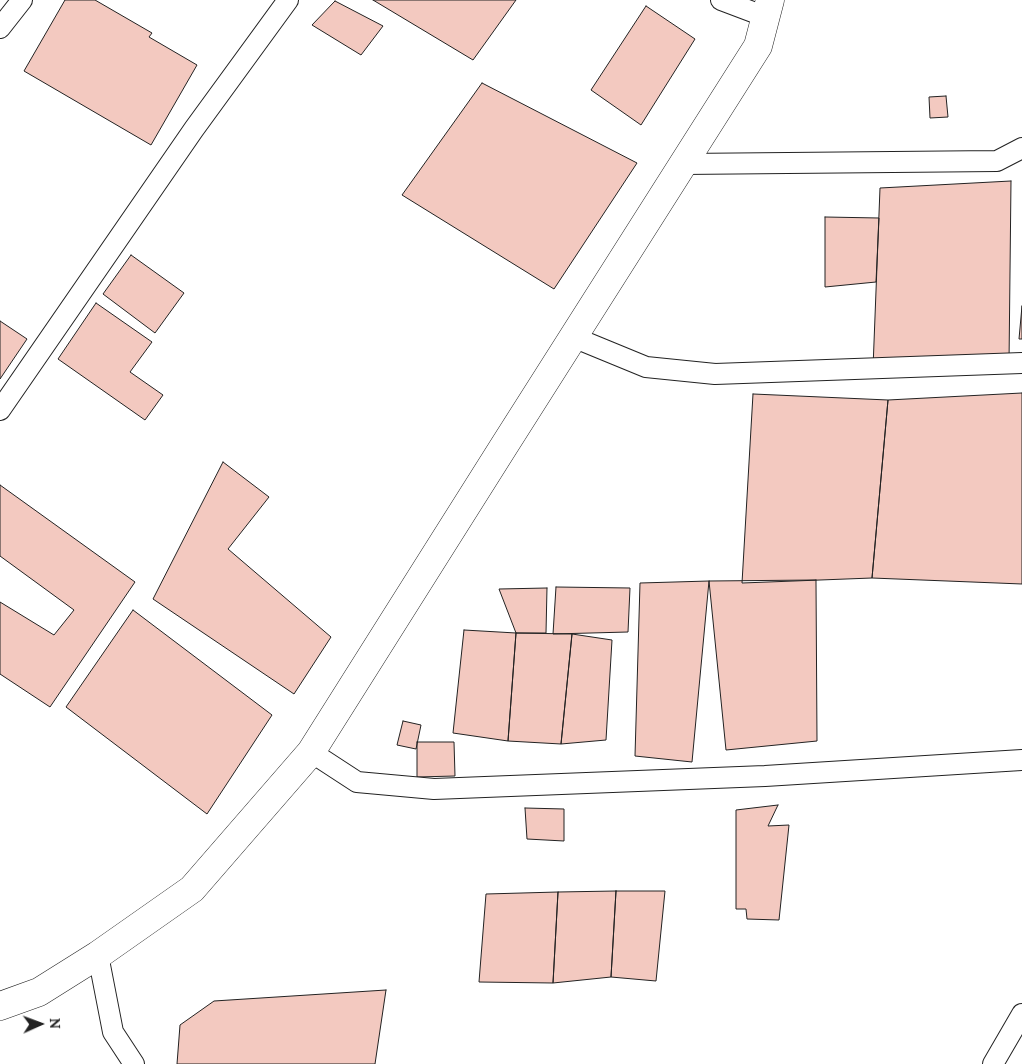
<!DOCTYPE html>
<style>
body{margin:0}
#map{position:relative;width:1022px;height:1064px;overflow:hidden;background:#fff;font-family:Lora,serif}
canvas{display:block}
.north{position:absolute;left:15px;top:999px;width:50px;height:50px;-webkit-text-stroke:4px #fff;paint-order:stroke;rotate:88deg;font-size:14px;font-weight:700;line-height:20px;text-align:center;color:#222}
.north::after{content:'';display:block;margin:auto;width:18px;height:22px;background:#222;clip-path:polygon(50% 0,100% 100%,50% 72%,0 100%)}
</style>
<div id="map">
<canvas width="1022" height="1064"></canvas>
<div class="north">N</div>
</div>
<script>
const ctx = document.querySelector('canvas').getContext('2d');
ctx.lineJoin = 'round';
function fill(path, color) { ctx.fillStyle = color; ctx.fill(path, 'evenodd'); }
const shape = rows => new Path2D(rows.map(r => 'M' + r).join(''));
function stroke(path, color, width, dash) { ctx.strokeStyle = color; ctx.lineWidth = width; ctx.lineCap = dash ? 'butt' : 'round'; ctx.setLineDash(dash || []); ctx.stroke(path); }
const building = shape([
 [65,0,95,0,152,33,149,37,197,65,151,145,24,71,65,0],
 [373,0,516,0,473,60,373,0],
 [335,1,383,26,361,55,312,25,335,1],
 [646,6,695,39,641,125,591,90,646,6],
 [482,83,637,163,554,289,402,195,482,83],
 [946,96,948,117,930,118,929,97,946,96],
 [1011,181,1009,363,873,368,880,188,1011,181],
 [825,217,879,218,876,282,825,287,825,217],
 [131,255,184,293,155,333,103,294,131,255],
 [96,303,152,342,130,372,163,395,145,420,58,359,96,303],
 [1022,306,1022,339,1019,339,1022,306],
 [0,321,27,339,0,379,0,321],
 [1022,393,1022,584,872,578,888,400,1022,393],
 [753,394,888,400,872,578,742,583,753,394],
 [223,462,269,497,228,549,331,637,294,694,153,599,223,462],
 [0,485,135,582,50,707,0,674,0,602,54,635,74,610,0,556,0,485],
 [816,580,817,741,726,750,709,581,816,580],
 [709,581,692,762,635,756,640,583,709,581],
 [556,587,630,588,628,632,553,634,556,587],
 [547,588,546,633,516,633,499,589,547,588],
 [133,610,272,715,207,814,66,707,133,610],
 [464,630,516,633,508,741,453,733,464,630],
 [516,633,572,634,561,744,508,741,516,633],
 [572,634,612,640,606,740,561,744,572,634],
 [403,721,421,725,416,749,397,745,403,721],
 [417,742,454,742,455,776,417,777,417,742],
 [778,805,768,826,789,825,779,920,747,919,746,909,736,909,736,810,778,805],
 [525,808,564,809,564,841,527,839,525,808],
 [616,891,665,891,656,981,611,977,616,891],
 [616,891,611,977,553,983,558,892,616,891],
 [558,892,553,983,479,982,486,894,558,892],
 [386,990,375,1064,177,1064,180,1025,214,1001,386,990]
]);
fill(building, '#f3c9c0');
stroke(building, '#222', 1);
const street = shape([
 [721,0,766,17],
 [0,28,22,0],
 [683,164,997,161,1022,148],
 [573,337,646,367,715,374,1022,363],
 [0,410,194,129,288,0],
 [311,752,357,782,434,789,765,776,1022,760],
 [98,955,113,1032,134,1064],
 [993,1064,1022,1014]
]);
const secondary = shape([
 [0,1006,39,992,98,955,192,889,311,752,504,446,758,46,770,0]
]);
stroke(street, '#222', 22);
stroke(secondary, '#222', 29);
stroke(street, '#fff', 20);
stroke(secondary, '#fff', 28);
</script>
